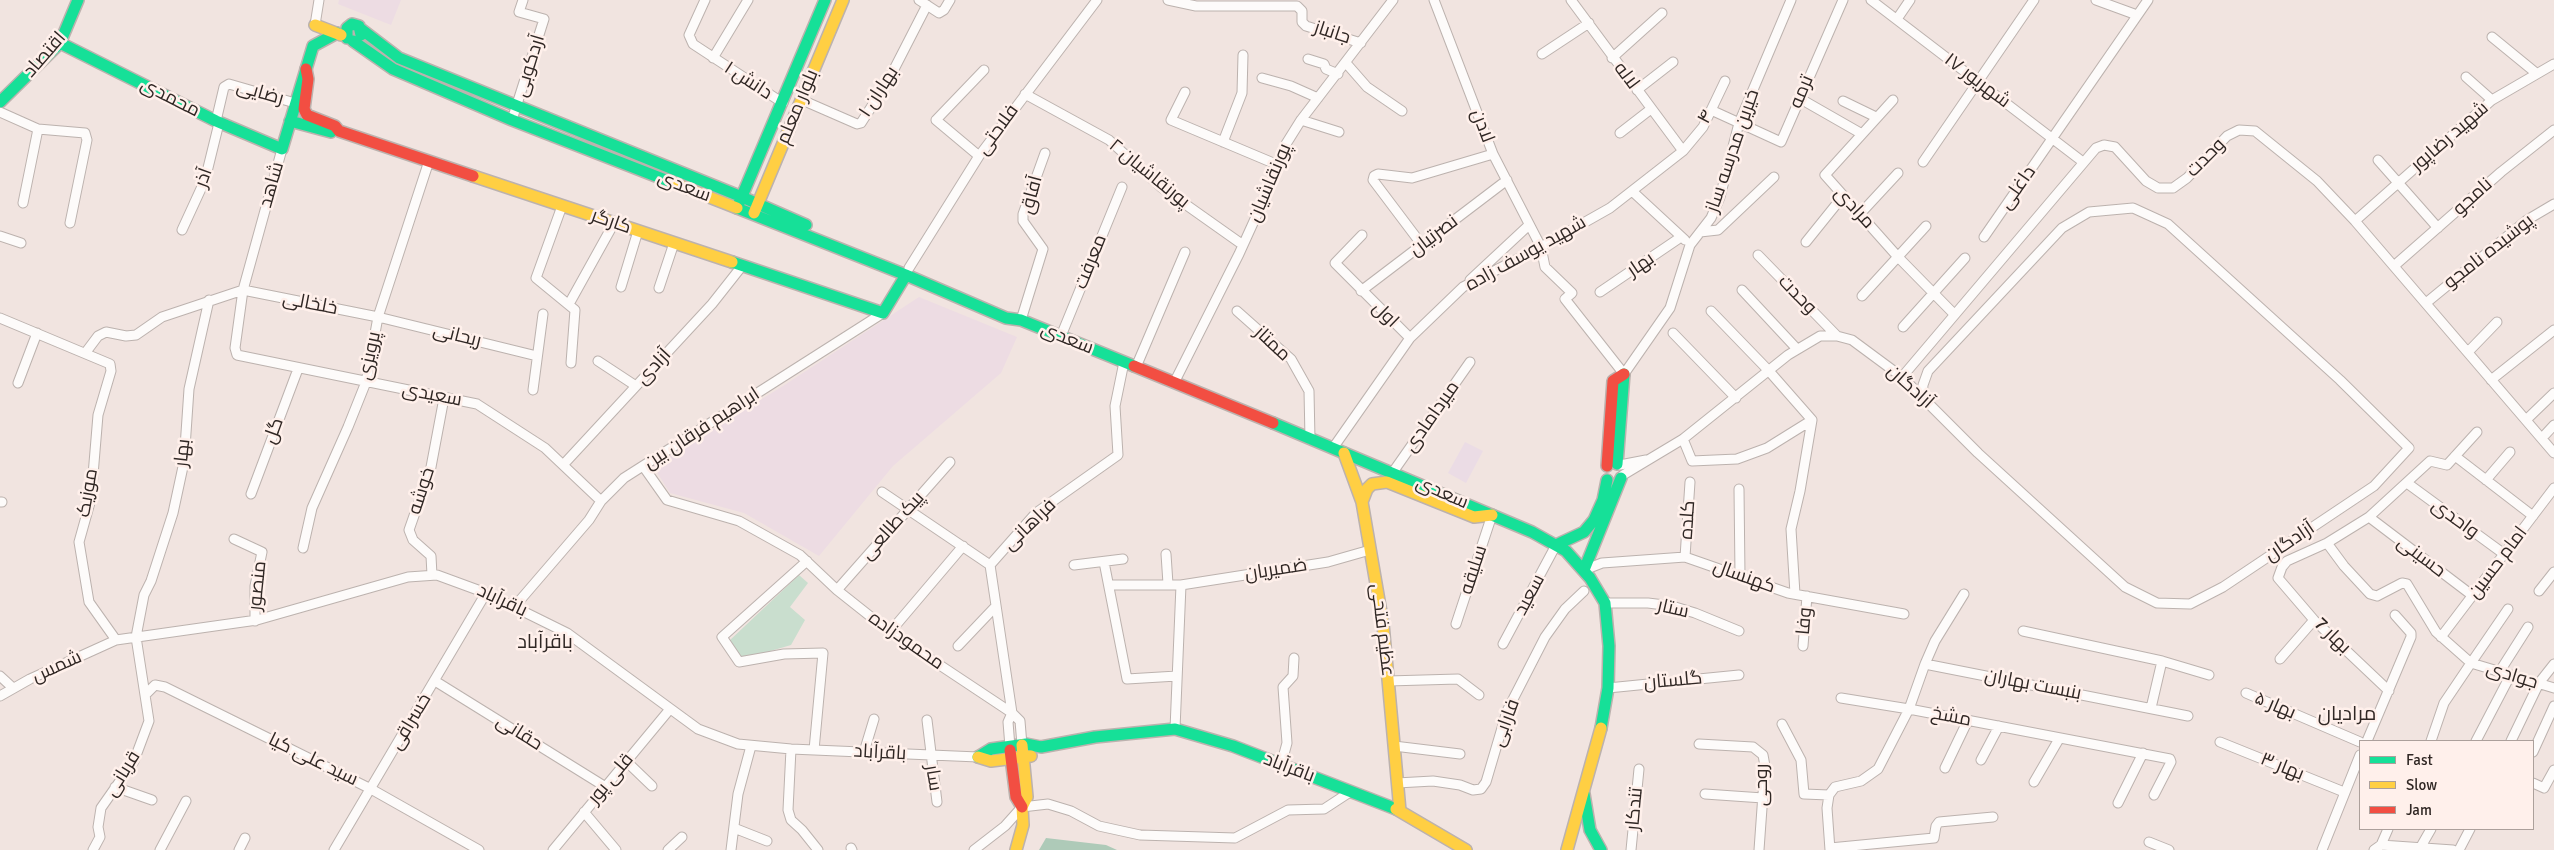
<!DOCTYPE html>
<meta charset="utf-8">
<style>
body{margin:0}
#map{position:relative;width:2554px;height:850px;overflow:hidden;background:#f1e4e0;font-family:Signika,sans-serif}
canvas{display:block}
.legend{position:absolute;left:2359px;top:740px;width:175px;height:90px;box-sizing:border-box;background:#fff0eb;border:1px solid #aca09b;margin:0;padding:6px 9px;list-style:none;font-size:15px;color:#302724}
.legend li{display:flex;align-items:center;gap:10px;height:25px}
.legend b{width:25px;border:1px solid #aca09b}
</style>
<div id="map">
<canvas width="2554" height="850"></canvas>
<ul class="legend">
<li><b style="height:6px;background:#16e098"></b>Fast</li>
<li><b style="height:6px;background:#ffcf43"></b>Slow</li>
<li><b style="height:6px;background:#f24e42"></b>Jam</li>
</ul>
</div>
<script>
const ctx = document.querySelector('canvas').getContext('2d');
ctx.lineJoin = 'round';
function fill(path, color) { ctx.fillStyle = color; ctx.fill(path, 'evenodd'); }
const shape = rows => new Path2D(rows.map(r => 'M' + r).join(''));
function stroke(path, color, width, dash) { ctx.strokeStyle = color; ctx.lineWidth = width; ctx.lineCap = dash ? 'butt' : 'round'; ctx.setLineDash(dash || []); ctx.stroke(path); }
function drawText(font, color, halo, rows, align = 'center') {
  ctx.font = font + ' Signika,Cairo,sans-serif'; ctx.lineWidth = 5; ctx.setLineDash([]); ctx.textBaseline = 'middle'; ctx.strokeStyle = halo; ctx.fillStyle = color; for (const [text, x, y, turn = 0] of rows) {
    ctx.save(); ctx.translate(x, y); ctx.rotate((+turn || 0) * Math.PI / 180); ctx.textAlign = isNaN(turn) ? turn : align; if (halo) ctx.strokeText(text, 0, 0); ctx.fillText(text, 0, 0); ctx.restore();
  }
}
fill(shape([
 [339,0,401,0,391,25,338,4],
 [919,297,1017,337,1001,373,893,466,819,556,744,513,670,493,653,466,783,386]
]), '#eddce3');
fill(shape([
 [1465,442,1483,451,1466,483,1448,473]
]), '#ebdce5');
fill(shape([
 [799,575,808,583,790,607,805,620,791,645,743,659,729,641]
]), '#c9dece');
fill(shape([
 [1046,838,1106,845,1117,850,1039,850]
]), '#aecab8');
const street = shape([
 [705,0,689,35,693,44,783,103],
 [919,0,939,13,944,10,950,0],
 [1168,0,1196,6,1297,6,1302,11,1302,22,1306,26,1361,43],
 [1434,0,1493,154,1541,247,1545,267,1572,293,1565,299,1624,374,1670,308,1690,245,1711,218,1720,197,1739,123,1791,0],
 [1571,0,1683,151],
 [1871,0,2083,162],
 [2096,0,2137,15],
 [1897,19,1910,0],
 [315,25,319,0],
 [2492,37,2536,73],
 [1542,54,1589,23],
 [713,58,748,0],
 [1612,58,1662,13],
 [1308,59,1324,64,1326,69,1338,74],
 [1346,63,1367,87,1402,111],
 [2466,77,2492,100],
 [1262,78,1291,86,1318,98],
 [1637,90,1673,62],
 [1185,92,1171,120,1278,165],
 [1025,94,1109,140,1161,187,1243,245],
 [1799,98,1862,134],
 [802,100,857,124,861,123,888,81,927,5],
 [1893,100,1825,175,1898,257,1954,314],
 [1843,101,1876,117],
 [1711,110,1781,142,1843,0],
 [0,112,38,129,85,133,87,140,70,223],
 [512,120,544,19,519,12,523,0],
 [1301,120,1339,132],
 [216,121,224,87,229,84,295,103],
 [1620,133,1651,109],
 [1223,142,1242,93,1243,55],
 [282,149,243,290,235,348,237,355,477,404,545,448,601,501],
 [979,156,936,120,984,70],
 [2378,160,2438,228],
 [1923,162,2034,0],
 [1632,191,1685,240],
 [23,203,38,129],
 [562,206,536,278,575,310,571,363],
 [1860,214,1898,173],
 [2355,221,2492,100,2554,64],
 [182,230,205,180,219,123],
 [1700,232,1718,230,1774,177],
 [1362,235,1335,263,1410,338],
 [0,236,21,243],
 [1984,237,2148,0],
 [1806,242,1843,196],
 [1422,245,1373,180,1374,176,1378,174,1412,178,1493,154],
 [1758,255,1837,336],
 [2394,266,2501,172,2554,130],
 [909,268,979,156,1097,0],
 [1470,280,1529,225],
 [621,287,638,231],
 [659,288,674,243],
 [1742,290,1797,349],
 [1361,291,1507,180],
 [1600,292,1681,237],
 [1862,296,1926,226],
 [2426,303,2527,220,2554,204],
 [569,304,614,223],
 [1237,311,1291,359,1309,391,1310,439],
 [1711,311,1769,371,1812,420,1800,491,1791,529,1795,594],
 [0,318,110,364,111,371,98,415,91,499,79,542,89,602,116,640],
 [1021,320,1043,249,1023,221,1023,214,1045,153],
 [1903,327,1965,258],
 [1673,333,1736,398],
 [1061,336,1122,187],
 [86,352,98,336,106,332,126,336,136,335,162,317,243,290,378,317,537,356],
 [2468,352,2497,322],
 [598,361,636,386],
 [1136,367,1185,252],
 [1902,377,2096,148,2104,145,2115,147,2146,181,2158,188,2173,188,2187,178,2227,136,2239,130,2255,131,2317,181,2355,221,2554,453],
 [2491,380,2554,330],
 [18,383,37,333],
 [1174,383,1239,254,1274,177,1286,144,1301,120,1393,0],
 [533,390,543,314],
 [2526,420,2554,393],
 [2542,438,2554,425],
 [1683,439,1692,461,1737,459,1767,448,1812,420],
 [1333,448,1410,338,1463,287,1541,247,1610,208,1651,176,1683,151,1703,127,1725,81],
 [2455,456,2533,516],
 [563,465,712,304,742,266],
 [1620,465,1646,460],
 [643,466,667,500,739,521,800,555,837,590,890,632,1012,713,1020,721,1022,745],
 [1393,472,1470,362],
 [1623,475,1683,439,1788,355,1820,336,1837,336,1852,340,1902,377,1978,453,2125,587,2157,603,2190,604,2223,587,2374,486,2409,448,2340,380,2168,224,2133,208,2089,212,2062,228,1928,371,1923,385,1922,397],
 [2486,480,2510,452],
 [2407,483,2504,554],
 [1739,489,1740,575],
 [882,492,990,565],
 [251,494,298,369],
 [0,502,2,502],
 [2369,517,2473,596],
 [234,539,262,552,255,586,255,621],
 [2327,543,2344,566,2370,594,2377,596,2402,583,2407,584,2436,632,2471,663,2508,609],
 [303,548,312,508,348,427,366,382,378,317,429,161],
 [1166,554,1168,584],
 [1685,557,1690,482],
 [807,561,722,637,739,662,784,654,823,653,814,750],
 [1104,562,1127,679,1177,676],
 [990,565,1036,513,1118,455,1115,406,1124,362],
 [990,565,1012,713,1008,722,1010,747],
 [1074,565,1123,559],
 [1584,570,1602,563,1685,557,1788,593,1904,614],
 [432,575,431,556,413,540,409,530,431,467,444,398],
 [1110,585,1181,585],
 [837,590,950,462],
 [2539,591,2554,572],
 [1605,603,1648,603,1672,606,1695,613,1739,631],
 [515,606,589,520,601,501,624,478,883,313],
 [1456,624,1492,515],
 [2023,631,2162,661,2209,675],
 [890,632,963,546],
 [2441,637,2554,488],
 [1503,644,1556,545],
 [958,646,996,606],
 [1803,646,1807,596],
 [2280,659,2314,620],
 [1925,664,1935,641,1964,594],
 [2500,671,2528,627],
 [0,676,13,688],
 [435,681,604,786],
 [1388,681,1458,679,1479,695],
 [1608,688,1739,675],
 [2389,691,2314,620,2278,578,2282,567,2287,561,2327,543,2369,517,2430,461,2447,465,2477,432],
 [2246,693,2360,742],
 [145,695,155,685,165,687,371,789,479,850],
 [0,696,30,679,116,640,257,620,408,577,437,575,486,593,567,633,698,729,738,744,791,749,978,757],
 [1841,698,1909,709,1925,664,2188,716],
 [2151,708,2162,661],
 [927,720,937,802],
 [1782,724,1801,760,1804,794,1829,795],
 [1175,729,1181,585,1328,562,1370,550],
 [2367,741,2411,637,2411,633,2395,615],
 [2431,741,2444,703,2471,663,2554,688],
 [2476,741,2510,676],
 [2511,741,2539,683,2554,664],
 [2220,742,2344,792],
 [1699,744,1753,747,1763,755,1765,766,1759,850],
 [1394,746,1460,754],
 [791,749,788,810,791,820,802,830,818,850],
 [864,752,874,719],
 [2533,752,2554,706],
 [1981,760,1999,726],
 [626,761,652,786],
 [1281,765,1287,743,1283,687,1293,676,1294,658],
 [1945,768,1968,720],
 [2034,782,2059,739],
 [1397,783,1433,781,1460,785,1473,790,1481,789,1486,782,1507,711,1545,637,1565,609,1584,591],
 [2533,783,2544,788,2554,770],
 [115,787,152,800],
 [1705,794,1763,798],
 [2118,803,2143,753],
 [584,812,616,850],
 [734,828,767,841],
 [2149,842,2169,850],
 [2381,845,2388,829],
 [851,848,852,850],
 [1830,848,1934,838,1936,826,1939,822,1993,817],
 [93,850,100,837,98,827,101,808,134,761,149,721,136,637,144,595,151,581,173,513,184,462,189,389,209,300],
 [160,850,186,801],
 [239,850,245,838],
 [334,850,486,593],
 [553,850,670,709],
 [668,850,682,837],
 [731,850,738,794,751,746],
 [974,850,1005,826,1022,807,1048,804,1071,811,1099,826,1140,835,1235,838,1288,810,1324,809,1350,792],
 [1631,850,1639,769],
 [1830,850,1827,808,1829,795,1835,787,1861,781,1878,769,1909,709,2170,759,2171,762,2154,795],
 [2322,850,2360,755],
 [2374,850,2381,845,2453,850],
 [2419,850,2431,829],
 [2459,850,2470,829]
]);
const fast = shape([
 [825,0,737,208,906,275,1006,318,1021,320,1134,366],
 [361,29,399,58,742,197],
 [347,38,347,28,352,24,359,26,361,35],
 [353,41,393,69,512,120,676,184],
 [60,43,216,121,282,149,313,46,337,33],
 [0,102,60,43,78,0],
 [290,121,331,132],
 [742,197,806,225],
 [732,262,883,313,906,275],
 [1273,423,1532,532,1566,551,1590,578,1605,603,1609,646,1608,688,1601,728],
 [1617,464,1624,374],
 [1556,545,1584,532,1594,520,1603,500,1607,480],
 [1584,570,1621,478],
 [978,757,991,749,1026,744,1041,747,1095,737,1175,729,1233,746,1396,809],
 [1584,794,1590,830,1601,850]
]);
const slow = shape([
 [315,25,341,35],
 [473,176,732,262],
 [676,184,737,208],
 [754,213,843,0],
 [1344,453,1362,502,1383,624,1400,811],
 [1362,502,1367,489,1372,484,1387,482,1474,517,1492,515],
 [978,757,991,761,1031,756],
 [1396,809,1466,850],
 [1016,850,1023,825,1022,807,1027,797,1022,745],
 [1567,850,1601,728]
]);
const jam = shape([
 [306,69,308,79,304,109,307,115,335,126,339,131,473,176],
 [1134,366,1273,423],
 [1607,466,1613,381,1624,374],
 [1010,750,1016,797,1022,807]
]);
stroke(street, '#bcb2ae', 11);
stroke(fast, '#bcb2ae', 14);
stroke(slow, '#bcb2ae', 14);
stroke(jam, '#bcb2ae', 14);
stroke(street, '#fdfbfa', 9);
stroke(fast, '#16e098', 11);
stroke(slow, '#ffcf43', 11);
stroke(jam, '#f24e42', 11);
drawText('19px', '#302724', '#fff0eb', [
 ["جانباز",1332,33,18],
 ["اقتصاد",45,55,-49],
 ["آردکوبی",530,66,-73],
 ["لاله",1626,76,53],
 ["دانش ۱",748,81,33],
 ["۱۷ شهریور",1977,81,37],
 ["بهاران ۱",879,92,-57],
 ["ترمه",1802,92,-67],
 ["رضایی",260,93,16],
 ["محمدی",170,98,27],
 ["بلوار معلم",798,107,-67],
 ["۴",1706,117,-62],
 ["لادن",1482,126,69],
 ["فلاحتی",998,130,-54],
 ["شهید رضاپور",2450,137,-41],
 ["خیرین مدرسه ساز",1733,151,-71],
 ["وحدت",2206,158,-45],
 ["پورنقاشیان ۲",1149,174,39],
 ["آذر",204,178,-70],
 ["پورنقاشیان",1270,183,-67],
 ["شاهد",272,185,-74],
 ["سعدی",684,187,21],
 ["داغلی",2018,188,-55],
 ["آفاق",1032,195,-75],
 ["نامجو",2473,197,-42],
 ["مرادی",1854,208,47],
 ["کارگر",611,222,19],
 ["نصرتیان",1434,236,-37],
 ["پوشیده نامجو",2489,252,-38],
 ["شهید یوسف زاده",1526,254,-29],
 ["معرفت",1091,262,-68],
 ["بهار",1641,265,-34],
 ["وحدت",1797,295,46],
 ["خلخالی",310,304,11],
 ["اول",1385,315,44],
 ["ریحانی",457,336,14],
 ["سعدی",1067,339,22],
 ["ممتاز",1272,344,43],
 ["پرویزی",370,356,-78],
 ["آزادی",654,367,-47],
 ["آزادگان",1910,387,42],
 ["سعیدی",432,395,11],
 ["میردامادی",1432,417,-55],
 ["ابراهیم فرقان بین",702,429,-33],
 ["گل",274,431,-70],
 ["بهار",183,453,-84],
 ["خوشه",422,491,-72],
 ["موزیک",88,493,-80],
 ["سعدی",1442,493,24],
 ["واحدی",2455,519,36],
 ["کلده",1688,520,-86],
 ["فراهانی",1030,525,-44],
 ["پیک طالعی",893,526,-48],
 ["آزادگان",2290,542,-34],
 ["حسینی",2421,557,37],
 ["امام حسین",2498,563,-53],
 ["ضمیریان",1276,570,-9],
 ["سلیقه",1474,570,-72],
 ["کهنسال",1744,577,20],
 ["منصور",258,586,-84],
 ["سعید",1530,595,-62],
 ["باقرآباد",502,601,25],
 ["ستار",1673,609,13],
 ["وفا",1805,621,-85],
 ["عظیم فتحی",1382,630,83],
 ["بهار 7",2332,636,44],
 ["محمودزاده",906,641,35],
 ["شمس",57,667,-24],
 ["جوادی",2512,676,17],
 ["گلستان",1673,681,-5],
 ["بنبست بهاران",2033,685,11],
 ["بهار ۵",2275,706,23],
 ["مشخ",1951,717,11],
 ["خسراقی",411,722,-59],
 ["فارابی",1506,723,-70],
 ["حقانی",519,733,32],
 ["باقرآباد",880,753,3],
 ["سید علی کیا",313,760,26],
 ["بهار ۳",2282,767,22],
 ["باقرآباد",1289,768,21],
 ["قربانی",123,774,-58],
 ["سار",933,778,81],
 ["قلی پور",611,779,-50],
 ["روحی",1762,785,-90],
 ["تندکار",1635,809,-85]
]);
drawText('20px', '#302724', '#fff0eb', [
 ["باقرآباد",545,643],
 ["مرادیان",2347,715]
]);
</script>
